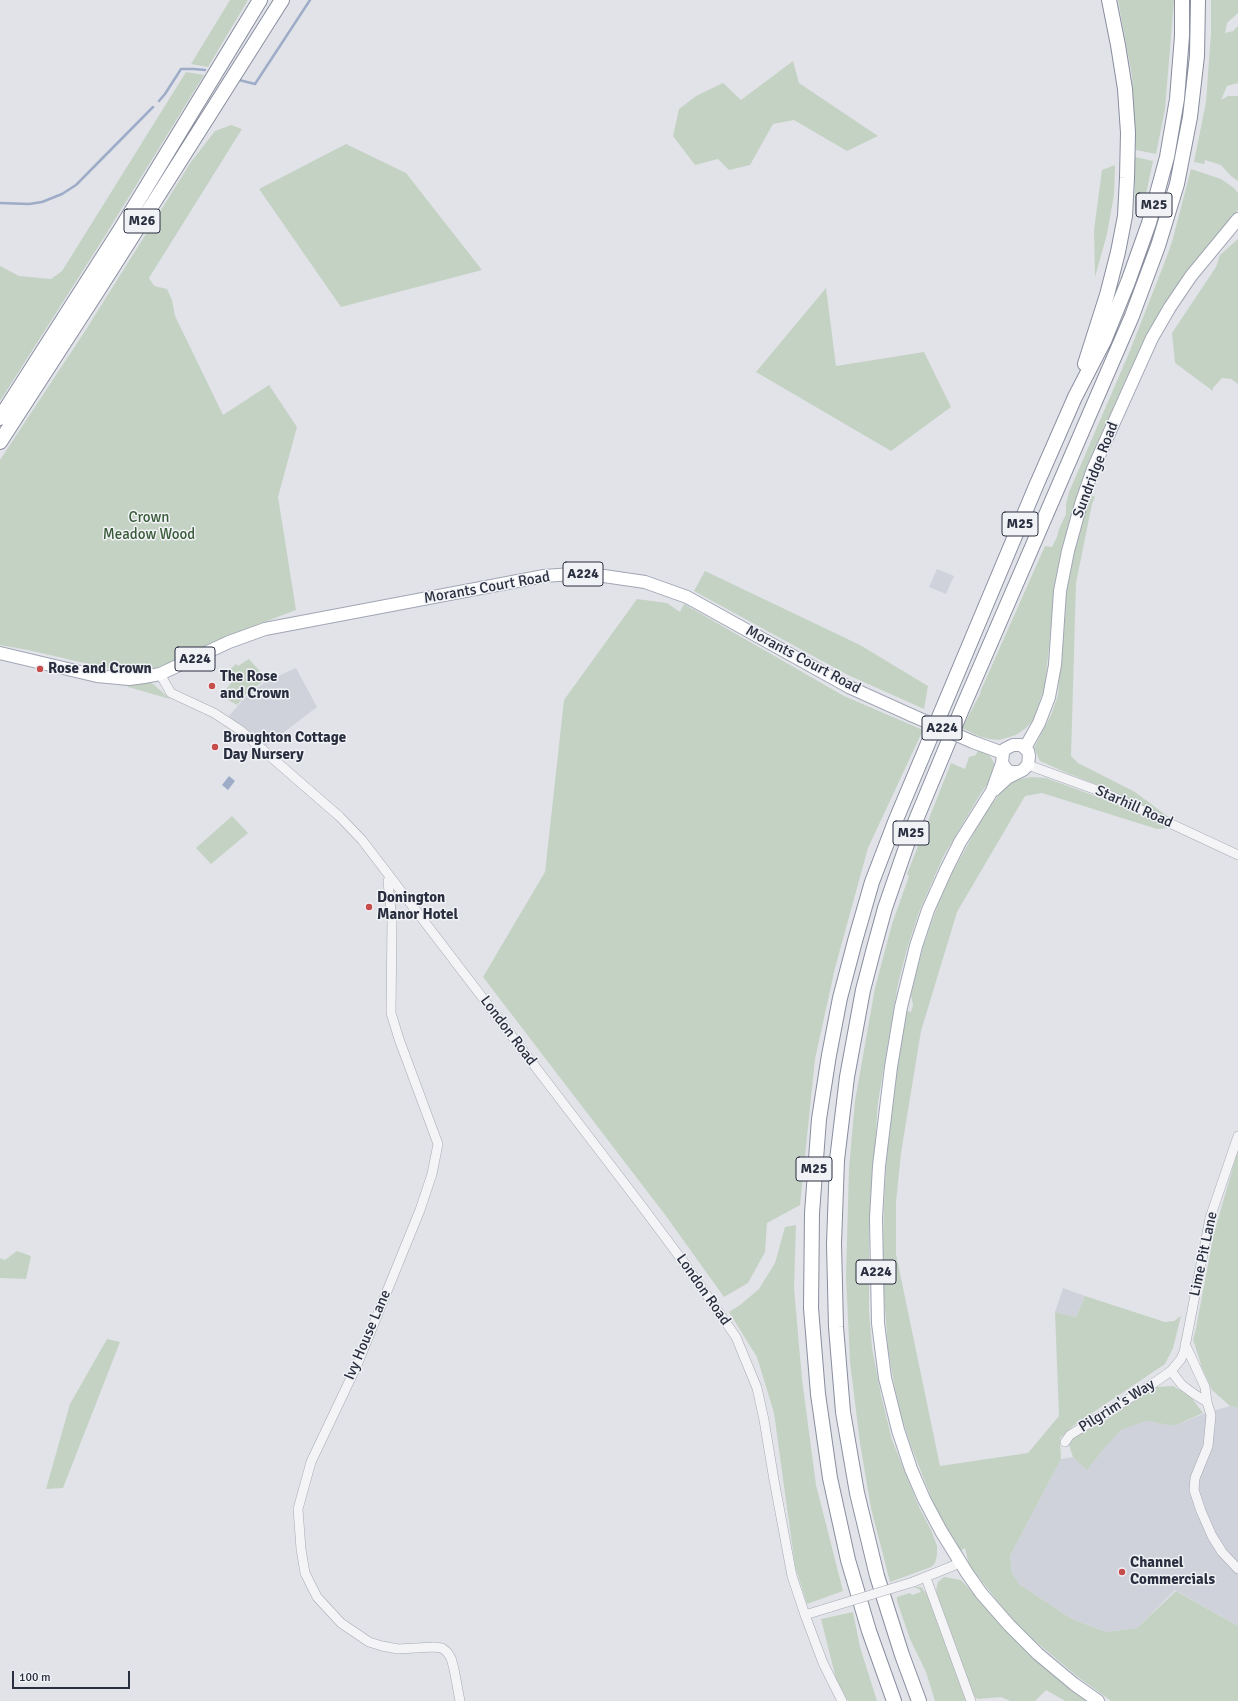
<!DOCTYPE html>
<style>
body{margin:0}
#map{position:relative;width:1238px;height:1701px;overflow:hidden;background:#e1e3e9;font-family:Signika,sans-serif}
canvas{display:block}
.scale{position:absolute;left:12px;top:1671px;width:118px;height:18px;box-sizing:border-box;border:2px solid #2a2f40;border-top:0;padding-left:5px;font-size:12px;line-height:14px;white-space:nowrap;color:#2a2f40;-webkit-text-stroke:3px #f1f2f6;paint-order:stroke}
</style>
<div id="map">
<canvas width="1238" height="1701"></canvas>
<div class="scale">100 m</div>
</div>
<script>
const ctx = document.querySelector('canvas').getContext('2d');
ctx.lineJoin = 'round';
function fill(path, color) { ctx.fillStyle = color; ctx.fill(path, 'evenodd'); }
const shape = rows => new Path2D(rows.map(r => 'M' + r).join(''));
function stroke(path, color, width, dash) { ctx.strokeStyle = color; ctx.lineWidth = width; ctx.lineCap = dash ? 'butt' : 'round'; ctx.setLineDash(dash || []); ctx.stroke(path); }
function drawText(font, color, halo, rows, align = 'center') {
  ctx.font = font + ' Signika,sans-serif'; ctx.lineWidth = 3; ctx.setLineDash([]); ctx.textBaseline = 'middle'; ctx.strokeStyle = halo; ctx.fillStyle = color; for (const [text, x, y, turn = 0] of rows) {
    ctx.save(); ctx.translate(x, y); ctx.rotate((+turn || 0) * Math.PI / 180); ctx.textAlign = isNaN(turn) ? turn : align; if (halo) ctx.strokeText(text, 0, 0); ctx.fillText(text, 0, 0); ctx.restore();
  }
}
fill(shape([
 [937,569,954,576,946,594,929,587],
 [296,668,317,707,266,746,229,716,248,694,267,681],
 [1063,1288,1085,1296,1076,1317,1055,1312],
 [1230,1406,1238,1408,1238,1626,1175,1590,1137,1628,1106,1632,1072,1619,1019,1584,1012,1573,1010,1556,1061,1459,1073,1457,1087,1469,1102,1451,1120,1430,1146,1421,1174,1426,1203,1414]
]), '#cfd2db');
fill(shape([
 [230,0,248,0,208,67,191,64],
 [1118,0,1174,0,1165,109,1156,154,1136,150,1132,76],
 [1211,0,1238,0,1238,13,1227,23,1225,33,1233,31,1238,26,1238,83,1227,86,1221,100,1228,96,1238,96,1238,181,1231,176,1221,165,1205,160,1204,164,1194,162,1206,102,1211,33],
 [793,61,799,83,878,136,847,151,794,120,773,124,750,165,729,170,718,159,695,165,673,136,679,109,696,96,723,83,741,100],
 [186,72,204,75,103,239,0,401,0,266,19,276,51,279,62,271],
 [231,125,242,129,149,278,154,286,167,289,172,300,175,316,223,415,269,385,297,427,278,497,296,610,227,636,193,654,150,670,119,671,28,650,0,645,0,460,87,328,191,162,215,131],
 [346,144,406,173,482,270,341,307,259,189],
 [1135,157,1153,161,1146,194,1138,209,1135,212],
 [1115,165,1114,195,1107,234,1095,277,1094,230,1102,170],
 [1191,169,1221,179,1234,188,1238,193,1238,210,1184,274,1184,278,1167,301,1127,377,1081,488,1062,553,1052,618,1045,685,1034,719,1026,728,1016,735,999,740,989,739,978,736,962,728,980,694,981,690,1045,546,1052,547,1057,537,1059,529,1066,514,1066,504,1069,492,1129,353,1164,264,1172,242],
 [1238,239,1238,384,1231,379,1222,378,1213,388,1213,391,1175,363,1172,333,1216,267,1220,255],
 [826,288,836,366,924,352,951,407,891,451,756,372],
 [1090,495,1095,497,1092,504,1076,583,1071,756,1078,763,1135,792,1171,819,1111,790,1067,773,1040,761,1034,748,1051,715,1058,695,1065,605,1070,562],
 [705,571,860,645,928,686,924,709,848,675,694,591],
 [637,599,667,603,680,612,684,604,844,696,923,730,868,848,835,968,815,1059,800,1205,767,1223,765,1252,748,1283,724,1297,666,1216,483,977,545,872,564,700],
 [249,659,267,679,249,691,237,705,221,696,232,682,224,675,236,664,238,666],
 [146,681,153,684,170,699,128,687,126,684],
 [978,750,990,756,994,763,995,773,981,793,944,855,919,912,907,949,898,984,878,1102,869,1233,869,1310,872,1348,881,1395,892,1440,919,1507,931,1530,937,1546,937,1555,935,1563,931,1567,890,1582,871,1508,860,1443,850,1362,846,1276,849,1168,855,1101,875,988,892,924,909,876,907,874,951,763,965,769,969,757,976,755],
 [1031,777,1046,778,1125,807,1162,824,1168,828,1157,829,1042,793,1025,796,957,912,921,1031,901,1153,896,1202,896,1254,940,1466,1028,1453,1059,1416,1055,1312,1076,1317,1085,1296,1165,1322,1174,1321,1181,1316,1173,1348,1165,1364,1073,1426,1060,1438,1061,1459,1010,1556,1012,1573,1019,1584,1072,1619,1106,1632,1137,1628,1176,1591,1238,1626,1238,1701,1111,1701,1078,1677,1017,1626,969,1565,965,1548,960,1551,934,1505,911,1446,901,1415,894,1384,888,1348,884,1296,883,1252,884,1206,887,1149,893,1087,907,1011,911,1012,913,1005,911,995,923,947,937,907,950,877,984,815,998,796,1010,784,1020,779],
 [232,816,248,833,211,864,196,848],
 [1238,1150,1238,1408,1230,1406,1212,1390,1202,1368,1193,1339,1195,1333,1214,1233],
 [796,1225,794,1288,802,1379,816,1485,843,1591,807,1604,795,1566,774,1413,757,1357,729,1312,740,1305,759,1289,775,1263,785,1227],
 [17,1251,31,1256,26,1279,0,1278,0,1258,5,1260],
 [107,1339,120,1342,63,1488,46,1489,70,1404],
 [1173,1386,1191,1397,1203,1413,1174,1426,1146,1421,1121,1430,1102,1451,1087,1470,1073,1457,1069,1445,1073,1438,1106,1420,1155,1387],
 [944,1577,961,1580,1028,1652,1057,1678,1086,1701,1065,1701,1046,1690,1035,1701,1010,1701,1001,1697,978,1699,972,1695,946,1619,942,1615,936,1590,938,1582],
 [914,1587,921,1587,927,1594,967,1701,935,1701,926,1672,910,1639,897,1601,897,1597,910,1593,912,1595,921,1592,919,1589],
 [853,1612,860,1647,877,1701,848,1701,836,1679,821,1619]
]), '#c4d2c3');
fill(shape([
 [229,776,235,781,228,790,222,785]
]), '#9eacc7');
stroke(shape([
 [239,80,255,84,310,0],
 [159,101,165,94,181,69,194,69,205,70],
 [0,203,29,204,42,202,62,194,76,185,153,107]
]), '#9eacc7', 2.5);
const minor = shape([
 [160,674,171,693,214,713,240,730,340,817,362,840,641,1205,685,1264,736,1337,757,1388,764,1420,774,1480,792,1576,805,1615,823,1663,842,1701],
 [1028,765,1105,793,1238,855],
 [390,877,388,881,392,921,391,1013,399,1039,438,1144,432,1174,420,1210,357,1365,311,1462,298,1509,301,1549,305,1573,317,1597,341,1623,369,1642,382,1646,398,1649,434,1647,442,1648,447,1652,451,1658,454,1669,460,1701],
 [1185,1344,1205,1387,1207,1402,1211,1415,1208,1446,1195,1478,1194,1490,1201,1511,1212,1536,1222,1552,1238,1569],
 [1171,1371,1182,1385,1194,1394,1207,1402],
 [1065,1442,1070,1435,1148,1387,1171,1371,1181,1359,1184,1352,1210,1218,1238,1136],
 [926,1578,971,1701],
 [913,1582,960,1563],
 [805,1615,831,1607]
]);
const major = shape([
 [0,653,97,676,129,679,144,677,160,674,229,642,265,629,544,576,572,574,597,575,645,582,687,597,849,687,911,715],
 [973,742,1003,753],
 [1025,748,1039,723,1049,697,1055,665,1060,591,1068,551,1081,504,1093,469,1152,338,1170,307,1191,276,1238,219],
 [1002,763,992,791,960,842,946,870,928,910,916,946,901,1007,891,1067,879,1166,876,1218,878,1323,885,1378,898,1430,911,1469,924,1499,941,1531,967,1573,981,1593,1009,1625,1038,1654,1074,1684,1098,1701],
 [994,790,1007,778,1023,770,1028,765,1029,756,1028,751,1021,745,1013,745,1005,749,1003,753,1002,763,1007,770,1011,772,1019,772]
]);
const highway = shape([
 [1085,364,1107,295,1118,252,1125,216,1127,178,1128,133,1125,89,1118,45,1109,0],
 [0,418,122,227,260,0],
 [0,442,99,289,282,0],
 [894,1701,869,1631,848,1560,830,1478,818,1394,811,1308,812,1213,819,1119,829,1055,840,998,855,941,872,882,895,822,1036,486,1075,397,1104,341,1128,282,1149,223,1167,157,1177,99,1182,36,1182,0],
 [919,1701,902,1655,877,1576,857,1493,843,1412,836,1327,834,1244,837,1160,847,1077,863,990,874,948,885,908,913,827,962,709,1132,316,1158,246,1177,184,1190,117,1197,56,1198,0]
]);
stroke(minor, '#a6a9b3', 10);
stroke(major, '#a1a6b4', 14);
stroke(highway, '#898e9f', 16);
stroke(minor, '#f4f4f7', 9);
stroke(major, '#fff', 12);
stroke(highway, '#fff', 14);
const minorBridge = shape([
 [831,1607,913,1582]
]);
const majorBridge = shape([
 [911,715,973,742]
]);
stroke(minorBridge, '#a6a9b3', 10, []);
stroke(majorBridge, '#a1a6b4', 14, []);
stroke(minorBridge, '#f4f4f7', 9);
stroke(majorBridge, '#fff', 12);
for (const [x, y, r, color] of [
 [40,669,4,"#c74d4d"],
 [212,686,4,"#c74d4d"],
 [215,747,4,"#c74d4d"],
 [369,907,4,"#c74d4d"],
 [1122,1572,4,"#c74d4d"]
]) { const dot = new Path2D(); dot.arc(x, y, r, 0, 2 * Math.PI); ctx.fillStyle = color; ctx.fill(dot); stroke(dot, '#f1f2f6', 1.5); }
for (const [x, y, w] of [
 [1154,205,36],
 [142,221,36],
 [1020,524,36],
 [583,574,40],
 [195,659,40],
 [942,728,40],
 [911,833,36],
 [814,1169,36],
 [876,1272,40]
]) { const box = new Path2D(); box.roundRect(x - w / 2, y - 12, w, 24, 3); ctx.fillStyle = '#f1f2f6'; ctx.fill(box); stroke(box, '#2a2f40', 1); }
drawText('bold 14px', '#2a2f40', null, [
 ["M25",1154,205],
 ["M26",142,221],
 ["M25",1020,524],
 ["A224",583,574],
 ["A224",195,659],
 ["A224",942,728],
 ["M25",911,833],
 ["M25",814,1169],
 ["A224",876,1272]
]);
drawText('15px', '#2a2f40', '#f1f2f6', [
 ["Sundridge Road",1096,470,-69],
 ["Morants Court Road",487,588,-10],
 ["Morants Court Road",803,660,28],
 ["Starhill Road",1134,807,24],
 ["London Road",508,1031,53],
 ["Lime Pit Lane",1204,1254,-78],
 ["London Road",703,1290,55],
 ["Ivy House Lane",368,1335,-67],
 ["Pilgrim's Way",1117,1406,-32]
]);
drawText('15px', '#395b38', '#f1f2f6', [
 ["Crown",149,518],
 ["Meadow Wood",149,535]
]);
drawText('bold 15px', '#2a2f40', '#f1f2f6', [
 ["Rose and Crown",48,669],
 ["The Rose",220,677],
 ["and Crown",220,694],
 ["Broughton Cottage",223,738],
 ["Day Nursery",223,755],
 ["Donington",377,898],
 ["Manor Hotel",377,915],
 ["Channel",1130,1563],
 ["Commercials",1130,1580]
], 'left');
</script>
